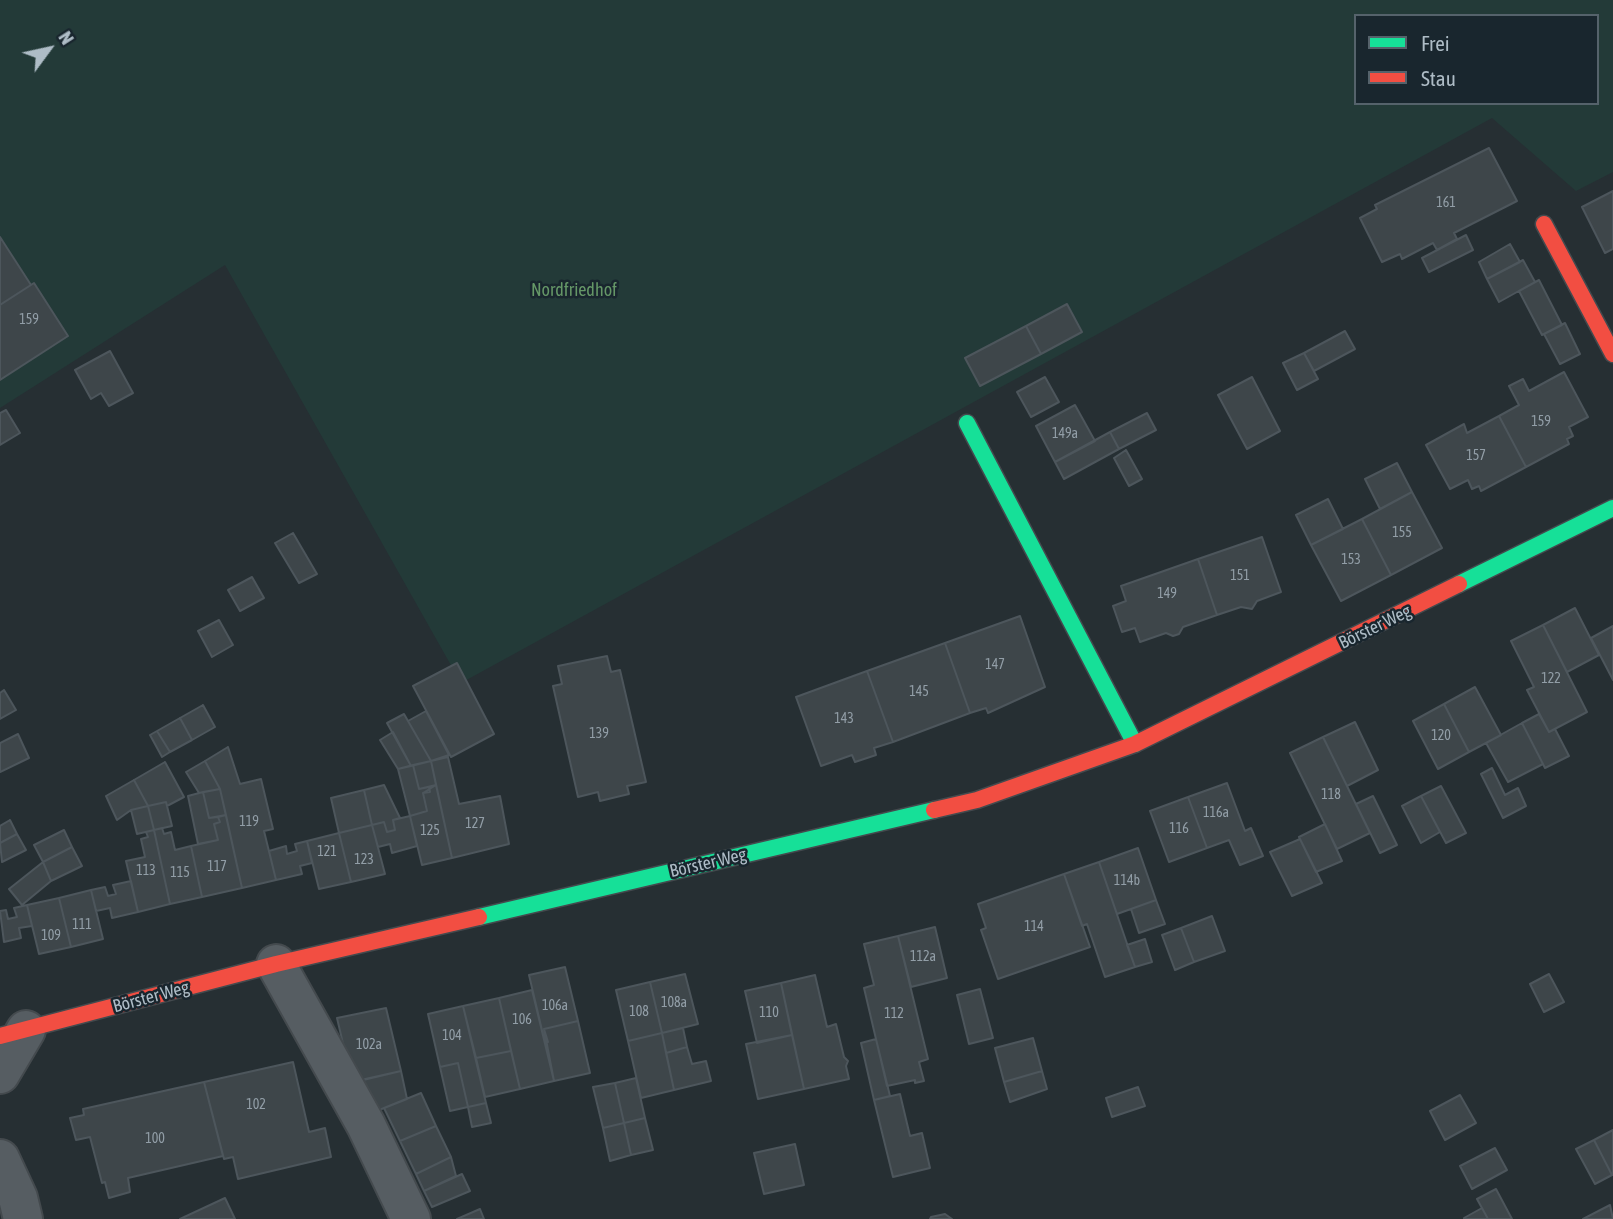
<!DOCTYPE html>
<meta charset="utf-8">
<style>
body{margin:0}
#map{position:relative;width:1613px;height:1219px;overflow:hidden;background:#262f33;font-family:"Asap Condensed",sans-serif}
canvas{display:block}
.legend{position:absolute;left:1354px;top:14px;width:245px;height:91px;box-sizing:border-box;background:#19262e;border:2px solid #55626b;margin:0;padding:9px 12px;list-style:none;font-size:21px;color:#aebcc6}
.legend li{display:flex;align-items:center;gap:14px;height:35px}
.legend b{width:35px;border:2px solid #55626b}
.north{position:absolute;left:14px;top:14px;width:70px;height:70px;-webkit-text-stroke:5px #19262e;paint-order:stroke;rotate:57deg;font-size:19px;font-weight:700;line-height:28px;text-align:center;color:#aebcc6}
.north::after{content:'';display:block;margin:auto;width:24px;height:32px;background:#aebcc6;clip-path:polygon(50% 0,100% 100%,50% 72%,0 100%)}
</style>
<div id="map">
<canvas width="1613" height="1219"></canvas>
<ul class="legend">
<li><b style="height:9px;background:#16e098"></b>Frei</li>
<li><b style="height:9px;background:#f24e42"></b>Stau</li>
</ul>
<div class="north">N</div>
</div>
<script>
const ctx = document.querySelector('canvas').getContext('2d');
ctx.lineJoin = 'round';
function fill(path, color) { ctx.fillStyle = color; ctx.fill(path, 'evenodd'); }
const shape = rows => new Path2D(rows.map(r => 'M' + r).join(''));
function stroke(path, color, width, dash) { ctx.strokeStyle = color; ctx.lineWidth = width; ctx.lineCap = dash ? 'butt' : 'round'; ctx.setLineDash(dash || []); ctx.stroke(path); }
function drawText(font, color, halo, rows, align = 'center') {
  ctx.font = font + ' "Asap Condensed",sans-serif'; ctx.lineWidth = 5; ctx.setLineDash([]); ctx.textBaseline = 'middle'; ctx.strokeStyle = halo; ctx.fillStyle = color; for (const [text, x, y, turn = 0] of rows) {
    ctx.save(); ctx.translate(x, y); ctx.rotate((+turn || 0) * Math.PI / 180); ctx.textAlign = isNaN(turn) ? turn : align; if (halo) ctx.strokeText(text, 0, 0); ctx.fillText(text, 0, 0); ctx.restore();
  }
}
fill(shape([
 [0,0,1613,0,1613,172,1576,191,1492,118,461,683,225,265,0,408],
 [1356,16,1597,16,1597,103,1356,103]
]), '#233a38');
const building = shape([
 [1489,148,1517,201,1454,233,1457,239,1437,250,1433,243,1402,259,1400,254,1382,262,1360,218,1377,209,1375,205,1489,148],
 [1613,191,1613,249,1605,253,1582,207,1613,191],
 [1466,235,1473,250,1429,272,1422,258,1466,235],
 [0,237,31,285,0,305,0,237],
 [1510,244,1520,262,1487,279,1479,262,1510,244],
 [1523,260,1535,282,1499,302,1487,279,1523,260],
 [1539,280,1562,325,1542,335,1519,291,1539,280],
 [34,283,68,336,0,380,0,305,34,283],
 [1067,304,1082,332,1041,354,1026,326,1067,304],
 [1565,323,1580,354,1560,364,1544,334,1565,323],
 [1026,326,1041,354,980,386,965,358,1026,326],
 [1345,331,1355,349,1314,371,1304,353,1345,331],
 [110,351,133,393,109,406,101,393,91,399,75,370,110,351],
 [1304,353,1318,379,1297,390,1283,363,1304,353],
 [1564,372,1588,417,1569,427,1573,436,1567,439,1569,444,1526,467,1499,416,1519,405,1509,386,1523,379,1529,391,1564,372],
 [1045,377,1059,402,1031,417,1017,392,1045,377],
 [1252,377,1280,431,1247,449,1218,395,1252,377],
 [1075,405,1095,441,1055,462,1036,426,1075,405],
 [6,410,20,433,0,445,0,413,6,410],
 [1147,413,1156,430,1119,449,1110,432,1147,413],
 [1499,416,1526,467,1481,491,1479,486,1472,489,1468,480,1450,489,1426,445,1464,424,1467,433,1499,416],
 [1110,432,1119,449,1064,479,1055,462,1110,432],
 [1126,450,1142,479,1129,486,1114,458,1126,450],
 [1397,463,1412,492,1380,509,1365,479,1397,463],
 [1412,492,1442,548,1391,575,1362,519,1412,492],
 [1328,499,1343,529,1311,545,1296,515,1328,499],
 [1362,519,1391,575,1341,601,1311,545,1362,519],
 [293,533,317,574,299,583,275,543,293,533],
 [1262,537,1281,592,1257,601,1252,609,1241,607,1217,615,1198,559,1262,537],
 [1198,559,1217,615,1183,627,1179,634,1173,636,1166,633,1140,642,1135,628,1122,632,1113,606,1126,601,1121,586,1198,559],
 [252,577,264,598,240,611,228,590,252,577],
 [1575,608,1599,655,1567,672,1543,625,1575,608],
 [1020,616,1045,687,988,713,986,708,970,713,945,643,1020,616],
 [219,620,233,645,212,657,198,631,219,620],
 [1543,625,1587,712,1549,732,1527,690,1534,687,1511,641,1543,625],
 [1613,626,1613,680,1591,638,1613,626],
 [945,643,970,713,893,742,867,671,945,643],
 [607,656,611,672,620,670,646,782,627,786,629,794,600,801,598,792,578,797,553,686,562,684,558,666,607,656],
 [457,663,494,734,451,757,413,686,457,663],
 [867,671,893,742,874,748,876,755,855,762,852,755,821,766,796,697,867,671],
 [1475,687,1501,735,1469,752,1444,704,1475,687],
 [4,690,16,710,0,719,0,693,4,690],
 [1444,704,1469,752,1438,769,1413,721,1444,704],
 [203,705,215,727,192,740,180,718,203,705],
 [426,711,449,755,431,761,408,721,426,711],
 [404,714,408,721,431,761,411,766,387,723,404,714],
 [1539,714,1549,732,1555,729,1569,756,1545,768,1522,723,1539,714],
 [180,718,192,740,170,752,157,731,180,718],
 [1355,722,1378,770,1347,786,1323,737,1355,722],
 [1522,723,1543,764,1508,782,1486,743,1522,723],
 [157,731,170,752,162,757,150,735,157,731],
 [393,732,411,766,398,769,380,740,393,732],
 [18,734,29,758,0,772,0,743,18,734],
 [1323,737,1370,833,1337,849,1290,753,1323,737],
 [228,747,240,784,261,779,273,829,264,831,276,880,242,888,220,789,205,761,228,747],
 [448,757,459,804,500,796,509,844,452,858,431,761,448,757],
 [205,761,220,789,199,793,186,772,205,761],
 [431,761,436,785,419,789,413,765,431,761],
 [165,762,184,797,167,806,166,802,148,806,134,780,165,762],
 [413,765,419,789,429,787,430,792,423,793,427,811,410,816,398,769,413,765],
 [1492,768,1505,795,1518,788,1526,806,1503,818,1481,774,1492,768],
 [134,780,148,806,131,810,117,820,106,796,134,780],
 [1227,783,1245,831,1251,828,1263,856,1240,865,1229,840,1207,848,1188,797,1227,783],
 [384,785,400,818,393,820,395,830,387,832,384,822,372,825,364,790,384,785],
 [436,785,452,858,422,865,410,816,427,811,423,793,436,785],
 [1441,786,1466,833,1446,843,1421,796,1441,786],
 [220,789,226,815,209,818,203,792,220,789],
 [364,790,372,825,339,833,331,798,364,790],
 [203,792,209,818,218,817,220,822,214,824,218,840,198,844,188,796,203,792],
 [1373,796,1397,845,1380,853,1356,804,1373,796],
 [1421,796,1440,832,1421,843,1402,806,1421,796],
 [1188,797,1207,848,1169,862,1150,811,1188,797],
 [166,802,172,826,154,830,148,806,166,802],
 [148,806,154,830,137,834,131,810,148,806],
 [226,815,242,888,202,897,191,846,218,840,214,824,220,822,218,817,226,815],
 [410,816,417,846,392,853,390,844,378,847,372,825,384,822,387,832,395,830,393,820,410,816],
 [10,820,17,834,0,843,0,826,10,820],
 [1325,824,1342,861,1316,872,1299,837,1325,824],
 [372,825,385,874,351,882,339,833,372,825],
 [162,828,164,834,171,832,175,850,191,846,202,897,170,904,154,830,162,828],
 [64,830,72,847,43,862,34,845,64,830],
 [154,830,170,904,138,912,126,861,145,857,141,839,148,837,146,832,154,830],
 [339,833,351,882,319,889,307,841,339,833],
 [17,834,26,850,2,862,0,843,17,834],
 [1300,839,1322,883,1292,896,1270,852,1300,839],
 [307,841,312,863,300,866,302,874,276,880,269,851,286,846,287,854,297,851,295,844,307,841],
 [72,847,82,866,51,881,43,862,72,847],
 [1138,848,1156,900,1117,914,1099,862,1138,848],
 [43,862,51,881,22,905,9,889,43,862],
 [1099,862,1135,967,1105,977,1087,924,1082,926,1064,874,1099,862],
 [1064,874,1090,947,998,979,981,930,986,928,978,904,1064,874],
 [131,881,138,912,112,918,110,908,96,911,91,890,105,887,108,896,116,894,113,885,131,881],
 [91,890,103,939,71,947,59,898,91,890],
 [59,898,71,947,39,954,27,905,59,898],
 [1156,900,1165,924,1139,933,1131,909,1156,900],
 [27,905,32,926,19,928,21,938,4,942,0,911,6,910,8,919,17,917,14,908,27,905],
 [1212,916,1225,951,1194,962,1181,928,1212,916],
 [935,927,947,978,911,987,898,936,935,927],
 [1181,928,1194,962,1175,970,1162,935,1181,928],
 [898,936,928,1059,919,1062,924,1081,915,1083,915,1080,887,1086,864,988,874,985,864,944,898,936],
 [1145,939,1152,962,1135,967,1127,945,1145,939],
 [565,967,578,1021,544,1029,548,1042,545,1043,529,975,565,967],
 [685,974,698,1024,662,1033,650,982,685,974],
 [1549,974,1564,1002,1544,1012,1530,984,1549,974],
 [815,975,827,1027,836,1024,844,1057,848,1061,846,1066,849,1079,804,1089,781,983,815,975],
 [650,982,662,1033,628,1041,616,990,650,982],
 [781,983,792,1035,757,1043,745,991,781,983],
 [980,989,993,1038,969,1044,957,995,980,989],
 [532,990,554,1081,520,1089,499,998,532,990],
 [499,998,511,1051,476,1058,463,1006,499,998],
 [463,1006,486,1103,468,1107,458,1063,440,1067,428,1014,463,1006],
 [386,1008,401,1071,352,1082,337,1018,386,1008],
 [578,1021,590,1073,554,1081,544,1029,578,1021],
 [683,1028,687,1047,666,1053,662,1033,683,1028],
 [662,1033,674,1090,641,1098,628,1041,662,1033],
 [792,1035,804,1089,758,1099,746,1044,792,1035],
 [1033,1038,1042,1071,1004,1082,995,1048,1033,1038],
 [876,1039,890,1096,874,1100,861,1043,876,1039],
 [687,1047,692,1064,706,1061,711,1081,674,1090,666,1053,687,1047],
 [511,1051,520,1089,485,1097,476,1058,511,1051],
 [293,1062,309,1132,325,1128,331,1157,238,1179,233,1157,224,1159,204,1082,293,1062],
 [458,1063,468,1107,450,1111,440,1067,458,1063],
 [401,1071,407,1099,374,1112,359,1081,401,1071],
 [1042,1071,1047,1089,1010,1102,1004,1082,1042,1071],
 [636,1078,645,1118,624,1123,615,1083,636,1078],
 [204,1082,223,1156,128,1178,130,1192,109,1198,105,1182,102,1183,90,1137,76,1140,70,1118,84,1115,83,1109,204,1082],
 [615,1083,624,1123,603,1128,593,1087,615,1083],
 [1138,1087,1145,1106,1112,1117,1106,1098,1138,1087],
 [421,1093,436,1126,400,1141,384,1108,421,1093],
 [900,1094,910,1136,922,1133,930,1168,893,1177,874,1100,900,1094],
 [1460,1095,1476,1123,1445,1140,1430,1111,1460,1095],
 [486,1103,491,1123,472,1127,468,1107,486,1103],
 [645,1118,653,1150,631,1155,624,1123,645,1118],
 [624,1123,631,1155,610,1161,603,1128,624,1123],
 [436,1126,451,1157,416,1174,400,1141,436,1126],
 [1613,1130,1613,1175,1612,1175,1594,1140,1613,1130],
 [1594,1140,1612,1175,1595,1184,1576,1149,1594,1140],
 [795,1144,804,1185,764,1194,754,1153,795,1144],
 [1495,1148,1507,1170,1472,1189,1460,1166,1495,1148],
 [451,1157,456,1176,424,1191,416,1174,451,1157],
 [462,1174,470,1191,432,1207,424,1191,462,1174],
 [1496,1189,1512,1219,1488,1219,1477,1199,1496,1189],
 [225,1198,235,1219,180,1219,225,1198],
 [1610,1205,1613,1219,1583,1219,1610,1205],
 [1482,1208,1488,1219,1464,1219,1464,1218,1482,1208],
 [480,1209,484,1219,457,1219,480,1209],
 [945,1214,952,1219,930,1219,931,1217,945,1214]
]);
fill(building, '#3e464a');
stroke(building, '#4d565c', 2);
const street = shape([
 [276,964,366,1125,411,1219],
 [0,1074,26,1030],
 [0,1159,18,1198,23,1219]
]);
const fast = shape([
 [967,423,1135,744],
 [1459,584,1613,508],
 [479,917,934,810]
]);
const jam = shape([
 [1544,224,1613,354],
 [934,810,977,800,1135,744,1459,584],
 [0,1036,276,964,479,917]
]);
stroke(street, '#444a4e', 42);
stroke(fast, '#444a4e', 19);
stroke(jam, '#444a4e', 19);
stroke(street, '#565d62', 38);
stroke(fast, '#16e098', 16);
stroke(jam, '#f24e42', 16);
drawText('14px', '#929ea7', null, [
 ["161",1446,203],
 ["159",29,320],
 ["159",1541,422],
 ["149a",1065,434],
 ["157",1476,456],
 ["155",1402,533],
 ["153",1351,560],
 ["151",1240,576],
 ["149",1167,594],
 ["147",995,665],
 ["122",1551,679],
 ["145",919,692],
 ["143",844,719],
 ["139",599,734],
 ["120",1441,736],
 ["118",1331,795],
 ["116a",1216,813],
 ["119",249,822],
 ["127",475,824],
 ["116",1179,829],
 ["125",430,831],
 ["121",327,852],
 ["123",364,860],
 ["117",217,867],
 ["113",146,871],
 ["115",180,873],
 ["114b",1127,881],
 ["111",82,925],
 ["114",1034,927],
 ["109",51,936],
 ["112a",923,957],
 ["108a",674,1003],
 ["106a",555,1006],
 ["108",639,1012],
 ["110",769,1013],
 ["112",894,1014],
 ["106",522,1020],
 ["104",452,1036],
 ["102a",369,1045],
 ["102",256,1105],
 ["100",155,1139]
]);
drawText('18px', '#659767', '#19262e', [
 ["Nordfriedhof",574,290]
]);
drawText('18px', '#aebcc6', '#19262e', [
 ["Börster Weg",1375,627,-26],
 ["Börster Weg",708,863,-13],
 ["Börster Weg",151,997,-15]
]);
</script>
